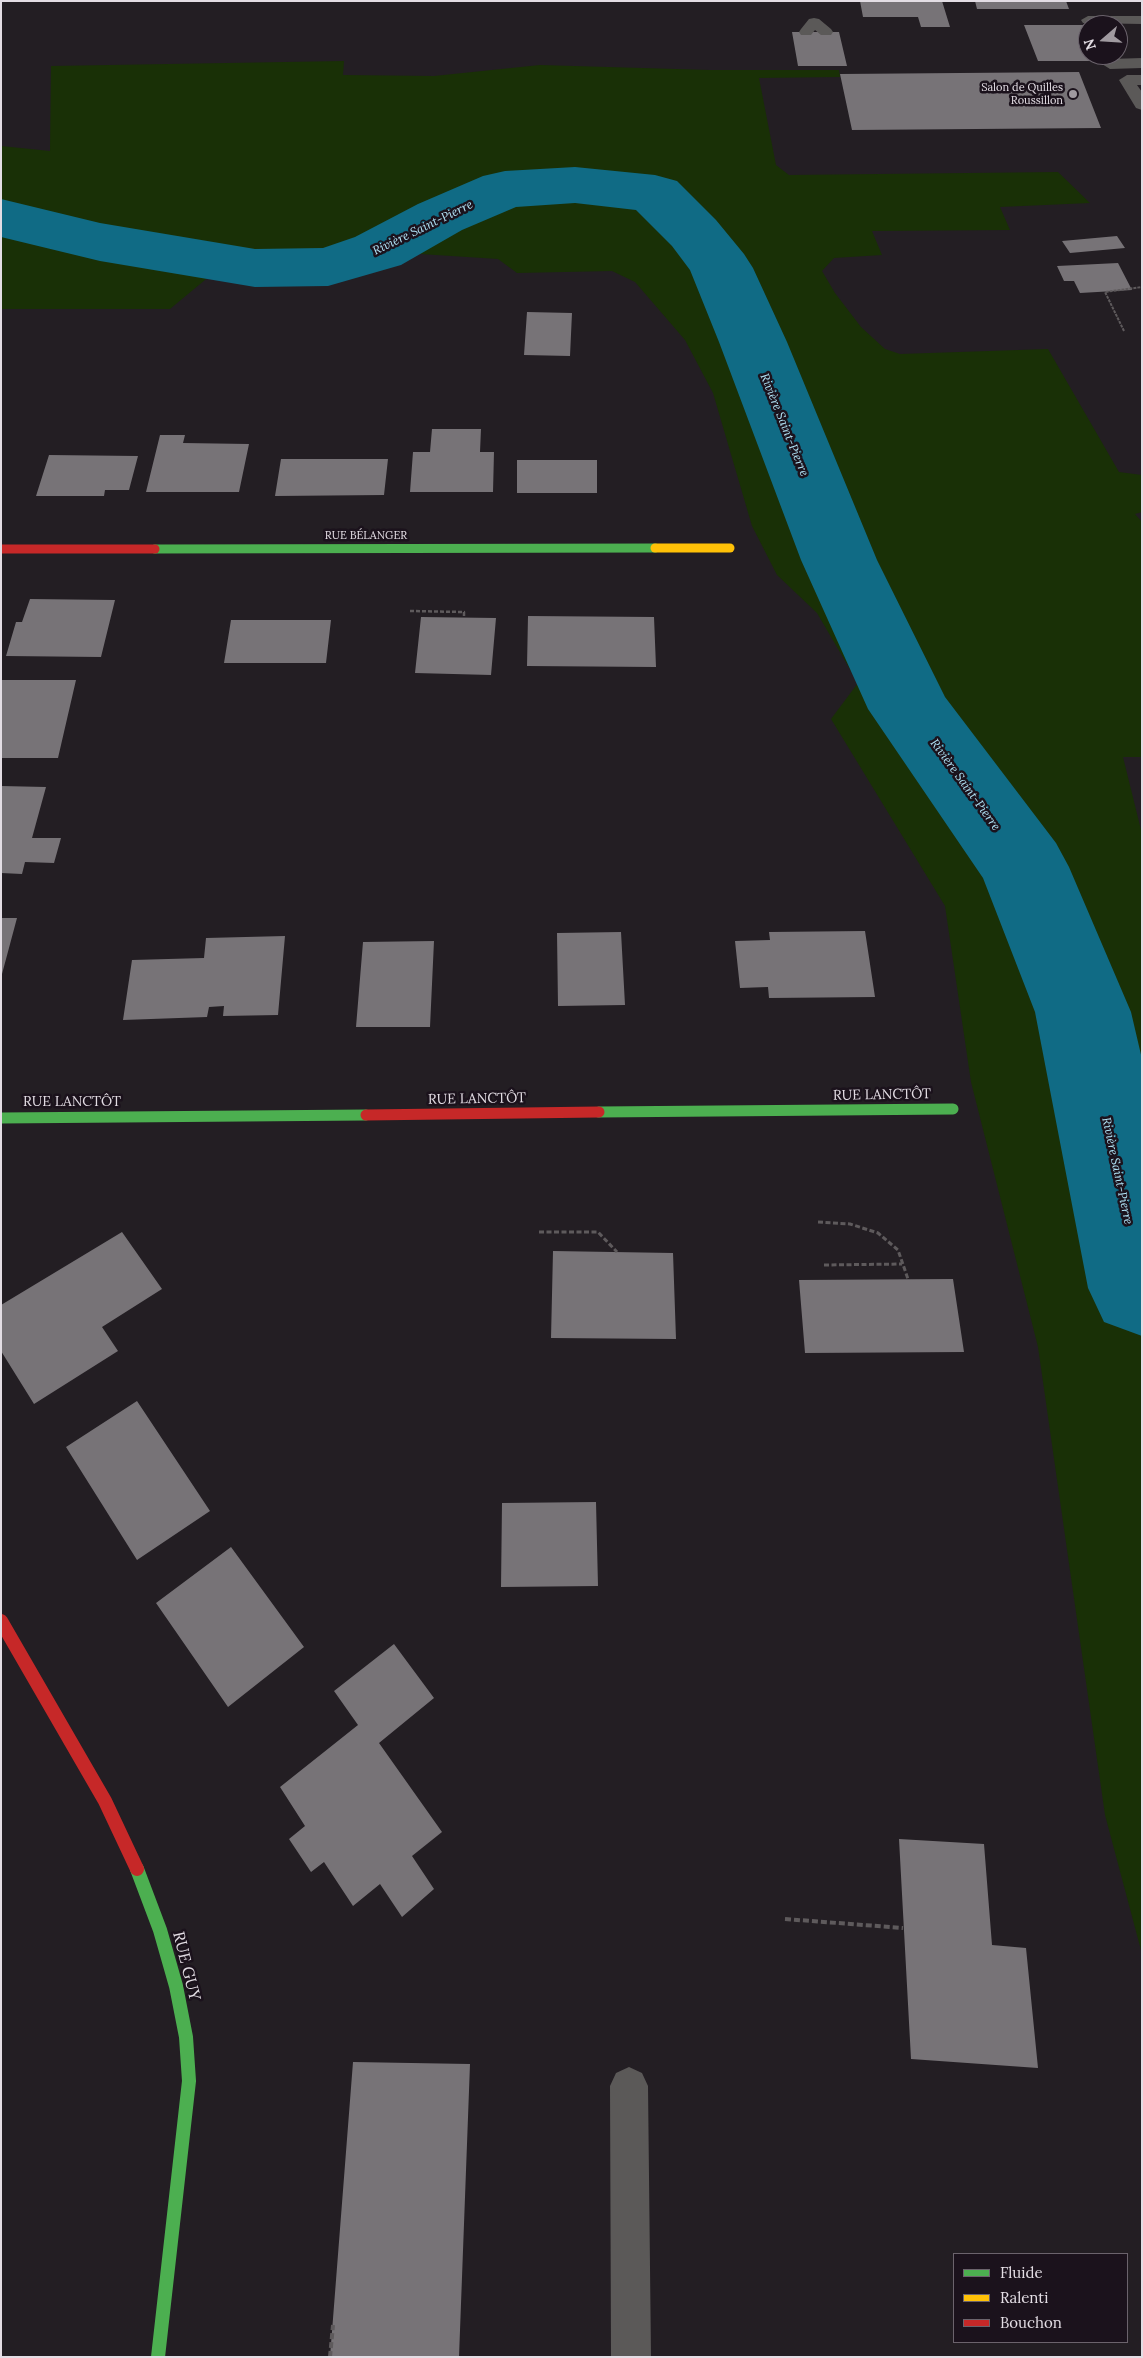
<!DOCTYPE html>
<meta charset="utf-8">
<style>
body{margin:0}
#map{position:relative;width:1143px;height:2358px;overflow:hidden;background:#231e23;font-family:Lora,serif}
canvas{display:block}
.frame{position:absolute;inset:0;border:2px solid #e3dde4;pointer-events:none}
.legend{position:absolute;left:953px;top:2253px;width:175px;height:90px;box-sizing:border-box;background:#1b121c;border:1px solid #6b636c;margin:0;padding:6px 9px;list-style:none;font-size:15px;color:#e3dde4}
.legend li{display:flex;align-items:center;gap:10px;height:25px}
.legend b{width:25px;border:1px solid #6b636c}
.north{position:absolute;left:1078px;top:15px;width:50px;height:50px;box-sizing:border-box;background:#1b121c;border:1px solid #6b636c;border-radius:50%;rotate:251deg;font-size:14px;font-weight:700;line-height:20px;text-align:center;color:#e3dde4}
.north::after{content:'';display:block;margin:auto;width:18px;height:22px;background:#a09aa0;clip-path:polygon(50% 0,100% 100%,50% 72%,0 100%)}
</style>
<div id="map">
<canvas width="1143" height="2358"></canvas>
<div class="frame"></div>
<ul class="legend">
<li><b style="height:6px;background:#4caf50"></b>Fluide</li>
<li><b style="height:6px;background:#ffc107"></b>Ralenti</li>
<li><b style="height:6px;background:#c62828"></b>Bouchon</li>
</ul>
<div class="north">N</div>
</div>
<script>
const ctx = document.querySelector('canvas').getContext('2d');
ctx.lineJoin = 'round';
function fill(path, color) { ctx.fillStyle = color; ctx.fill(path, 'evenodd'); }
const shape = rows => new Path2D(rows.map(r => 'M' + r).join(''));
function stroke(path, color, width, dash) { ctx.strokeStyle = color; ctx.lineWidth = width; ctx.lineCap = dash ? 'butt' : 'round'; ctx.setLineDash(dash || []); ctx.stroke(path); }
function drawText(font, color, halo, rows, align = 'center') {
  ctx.font = font + ' Lora,serif'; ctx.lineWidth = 5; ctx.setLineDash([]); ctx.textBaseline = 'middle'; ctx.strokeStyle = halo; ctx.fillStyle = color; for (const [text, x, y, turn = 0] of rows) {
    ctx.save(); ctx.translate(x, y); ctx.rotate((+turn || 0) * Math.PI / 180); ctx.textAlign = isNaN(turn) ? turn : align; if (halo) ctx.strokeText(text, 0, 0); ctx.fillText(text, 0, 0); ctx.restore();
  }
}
fill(shape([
 [344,61,343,75,434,76,540,65,710,70,839,70,840,77,759,78,776,165,789,175,1058,172,1090,203,1000,207,1010,230,872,231,882,255,834,258,822,271,835,293,861,327,885,349,900,354,1048,349,1119,472,1142,475,1142,512,1135,514,1142,522,1142,757,1123,757,1142,834,1142,1954,1105,1815,1038,1347,971,1082,945,906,831,719,858,683,817,613,777,575,752,526,713,393,685,340,635,282,612,271,517,273,498,259,405,253,464,217,513,199,552,192,583,192,621,198,639,204,673,198,650,186,592,178,502,178,367,238,324,252,288,257,198,240,181,242,143,235,110,235,33,213,1,209,1,146,50,151,51,66],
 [1,229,115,259,211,275,170,309,1,309]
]), '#193006');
fill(shape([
 [575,167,655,175,677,181,716,220,744,254,753,268,787,342,877,560,945,697,1056,843,1069,867,1131,1012,1142,1059,1142,1336,1104,1322,1088,1288,1035,1012,983,878,868,709,801,560,719,342,690,270,672,246,636,210,575,203,516,207,462,230,401,265,328,286,255,287,100,261,1,237,1,199,100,223,255,249,323,248,355,237,418,204,483,176,505,171,575,167]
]), '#106b85');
fill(shape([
 [860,1,942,1,950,27,921,27,918,17,863,17],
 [975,1,1066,1,1069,9,977,9],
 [1024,25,1083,25,1088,37,1088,55,1096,55,1098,61,1038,61],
 [792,32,839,32,847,66,798,66],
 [1079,72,1101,128,852,130,840,74],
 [1117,236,1125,248,1070,253,1062,241],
 [1118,263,1132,290,1080,293,1074,281,1064,281,1057,266],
 [527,312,572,313,570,356,524,355],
 [432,429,481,429,480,452,494,452,493,492,410,492,413,452,430,452],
 [160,435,185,435,183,443,249,444,239,492,146,492],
 [49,455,138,456,129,490,105,490,104,496,36,496],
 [281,459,388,459,384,495,275,496],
 [517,460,597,460,597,493,517,493],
 [30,599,115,600,101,657,6,656,16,622,22,622],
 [528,616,654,617,656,667,527,666],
 [421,617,496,618,491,675,415,673],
 [231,620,331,620,326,663,224,663],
 [2,680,76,680,58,758,1,758],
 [1,786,46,787,32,838,61,838,54,863,25,862,22,874,1,873],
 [1,918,17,918,2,974,1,974],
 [865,931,875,997,769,998,768,987,740,988,735,941,770,940,769,932],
 [621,932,625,1005,558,1006,557,933],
 [285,936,278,1015,223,1016,224,1006,209,1007,207,1017,123,1020,132,960,204,958,206,938],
 [434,941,430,1027,356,1027,363,942],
 [122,1232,162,1289,102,1327,118,1351,34,1404,1,1351,1,1305],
 [553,1251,673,1253,676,1339,551,1338],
 [953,1279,964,1352,805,1353,799,1280],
 [137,1401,210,1511,137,1560,66,1447],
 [596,1502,598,1586,501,1587,502,1503],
 [231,1547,304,1647,228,1707,156,1603],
 [394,1644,434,1698,379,1743,442,1832,412,1856,434,1889,402,1917,380,1884,353,1906,324,1862,311,1872,289,1839,305,1826,280,1787,358,1725,334,1691],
 [899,1839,984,1844,992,1945,1026,1948,1038,2068,911,2059],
 [353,2062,470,2064,459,2357,330,2357]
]), '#777377');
stroke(shape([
 [1124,331,1105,292,1142,287]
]), '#5e5a5c', 2, [3, 1]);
stroke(shape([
 [410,611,464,612,464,617]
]), '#5e5a5c', 2.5, [4, 2]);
stroke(shape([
 [818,1222,850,1224,878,1233,898,1250,908,1279],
 [539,1232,598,1232,617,1252],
 [824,1265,902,1264]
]), '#5e5a5c', 3, [5, 2.5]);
stroke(shape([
 [785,1919,903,1928],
 [330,2357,333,2325]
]), '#5e5a5c', 4, [6, 3]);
fill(shape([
 [1088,16,1142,16,1142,24,1083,23,1081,20,1088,16],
 [814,18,819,19,831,29,833,32,831,35,821,35,815,30,811,35,801,35,799,32,801,29,809,19,814,18],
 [1142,58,1142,68,1110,69,1102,64,1110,59,1142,58],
 [1127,75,1142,75,1142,85,1137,85,1142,92,1142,110,1136,108,1119,80,1127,75],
 [629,2067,642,2073,648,2086,651,2357,611,2357,610,2086,616,2073,629,2067]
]), '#5b5958');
stroke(shape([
 [155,549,655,548]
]), '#4caf50', 9);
stroke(shape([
 [599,1112,953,1109],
 [1,1118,366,1115]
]), '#4caf50', 11);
stroke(shape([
 [137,1869,160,1930,176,1986,186,2037,189,2081,158,2357]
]), '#4caf50', 14);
stroke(shape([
 [655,548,730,548]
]), '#ffc107', 9);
stroke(shape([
 [1,549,155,549]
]), '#c62828', 9);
stroke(shape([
 [366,1115,599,1112]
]), '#c62828', 11);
stroke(shape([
 [1,1621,105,1801,137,1869]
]), '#c62828', 14);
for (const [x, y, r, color] of [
 [1073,94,5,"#a09aa0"]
]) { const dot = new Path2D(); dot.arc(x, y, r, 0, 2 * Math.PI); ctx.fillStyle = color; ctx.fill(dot); stroke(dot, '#1b121c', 2); }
drawText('11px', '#e3dde4', '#1b121c', [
 ["Salon de Quilles",1063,88],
 ["Roussillon",1063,101]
], 'right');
drawText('11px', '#e3dde4', '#1b121c', [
 ["RUE BÉLANGER",366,536]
]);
drawText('italic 12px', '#b1e4f7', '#1b121c', [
 ["Rivière Saint-Pierre",423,228,-26],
 ["Rivière Saint-Pierre",784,425,68],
 ["Rivière Saint-Pierre",965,785,54],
 ["Rivière Saint-Pierre",1117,1171,78]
]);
drawText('14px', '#e3dde4', '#1b121c', [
 ["RUE LANCTÔT",882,1095,-1],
 ["RUE LANCTÔT",477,1099,-1],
 ["RUE LANCTÔT",72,1102]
]);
drawText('16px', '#e3dde4', '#1b121c', [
 ["RUE GUY",186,1966,76]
]);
</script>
